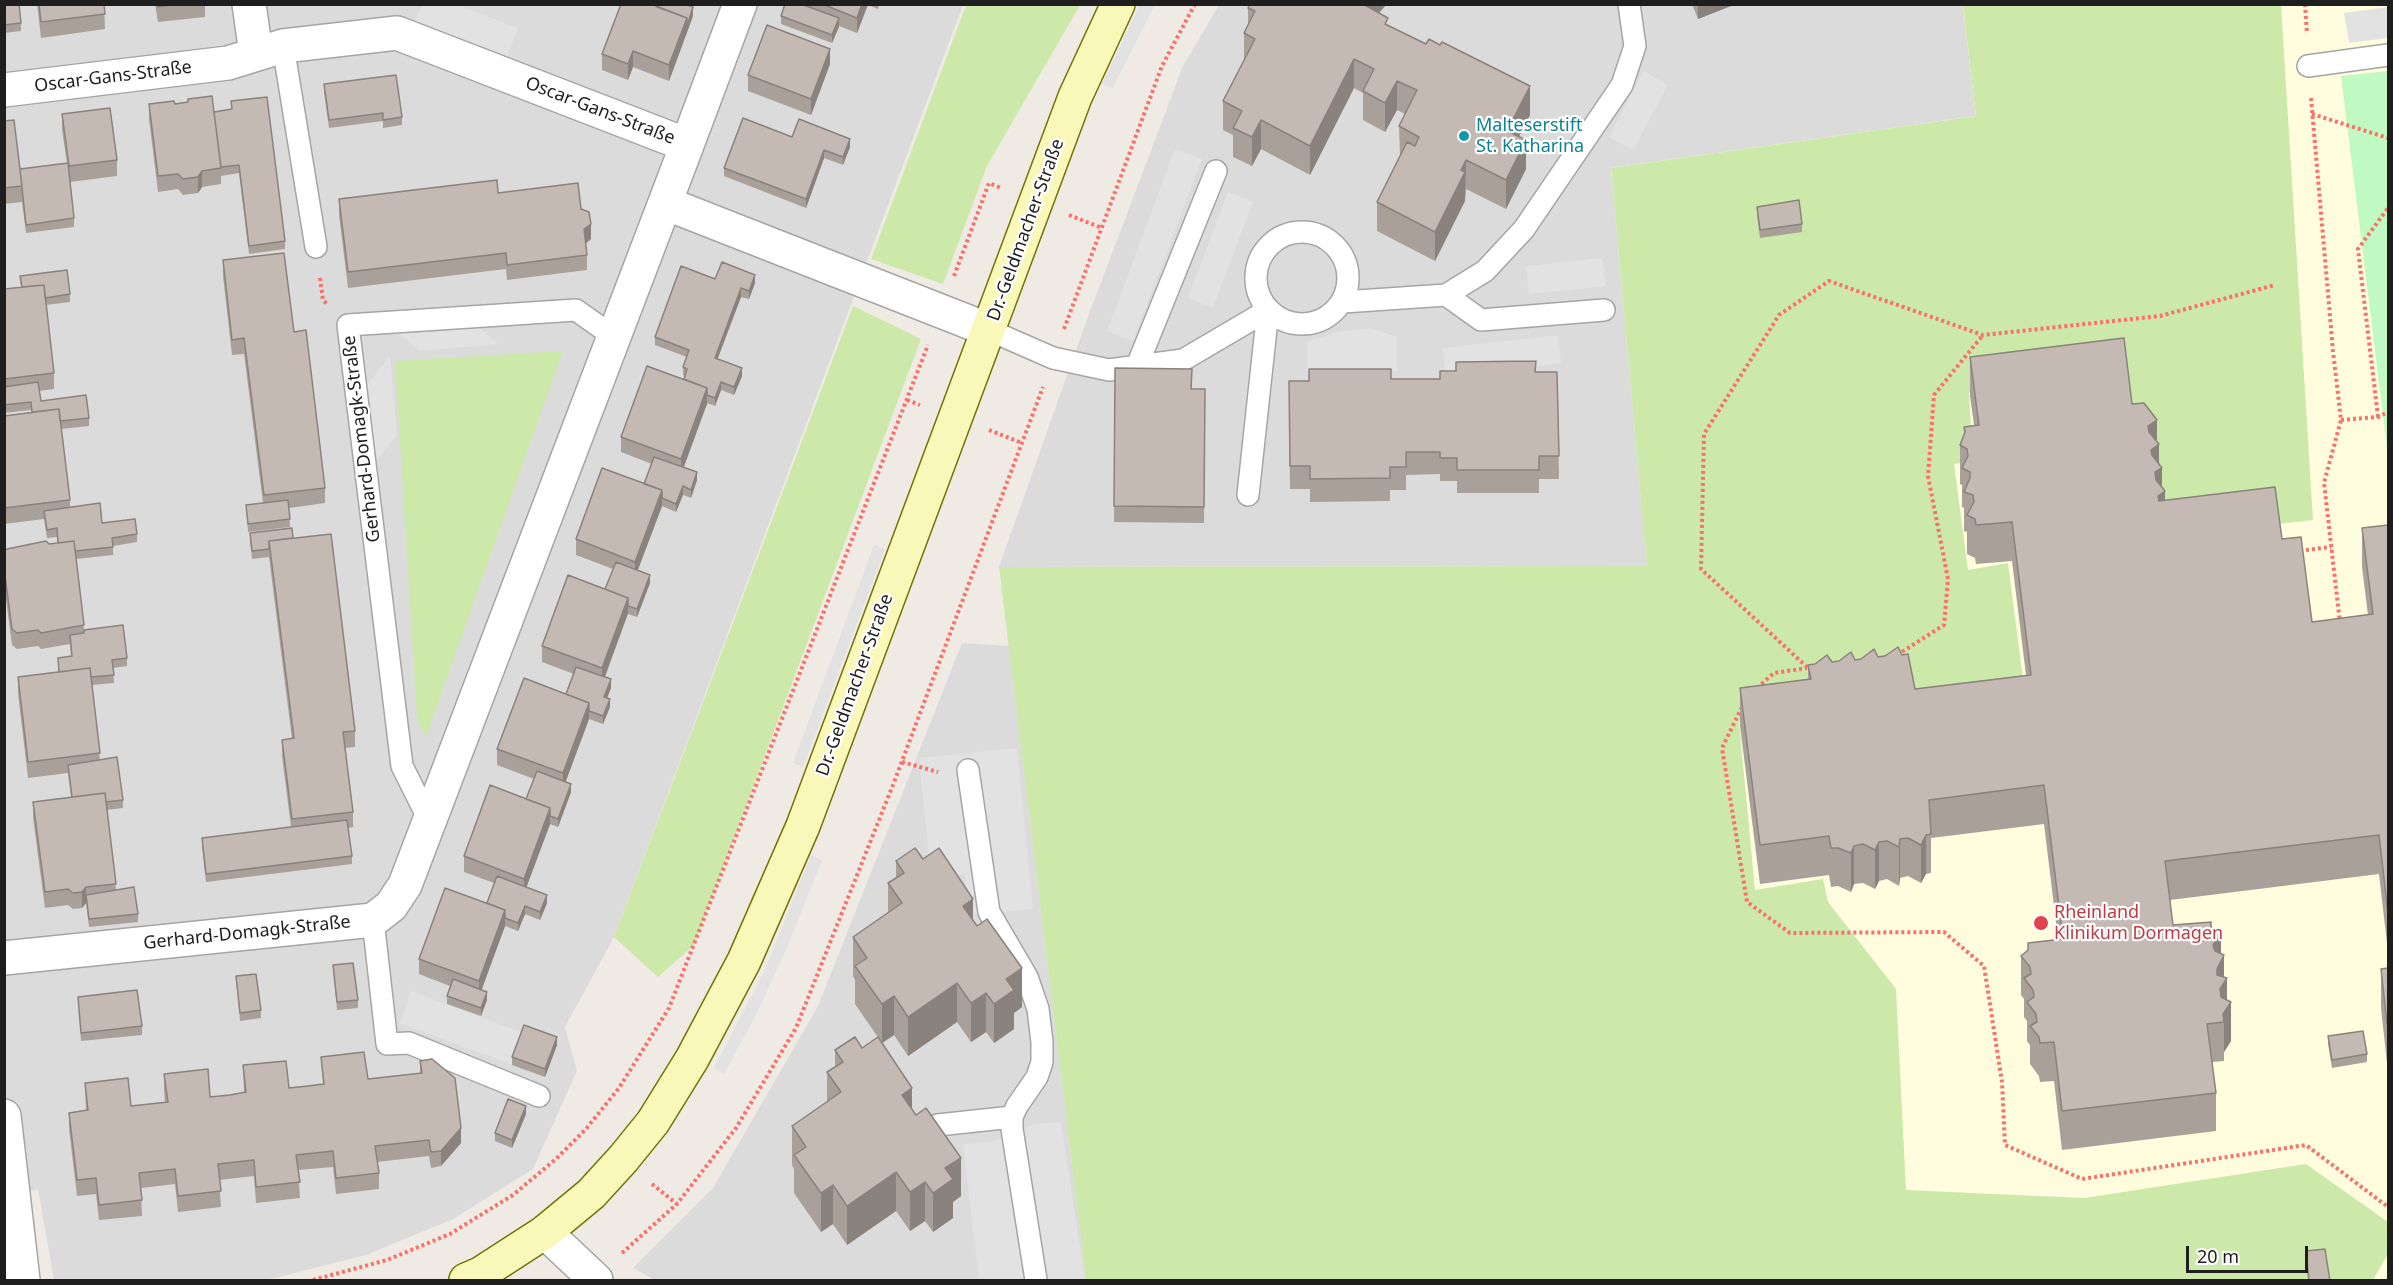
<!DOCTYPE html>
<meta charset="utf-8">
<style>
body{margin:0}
#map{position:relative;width:2393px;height:1285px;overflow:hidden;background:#efebe4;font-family:"Noto Sans",sans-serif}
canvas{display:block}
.frame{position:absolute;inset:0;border:6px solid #1e1e1e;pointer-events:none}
.scale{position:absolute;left:2186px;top:1246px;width:122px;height:27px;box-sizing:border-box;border:3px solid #1e1e1e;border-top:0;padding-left:8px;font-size:18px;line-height:21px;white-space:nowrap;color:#1e1e1e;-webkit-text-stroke:4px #fff;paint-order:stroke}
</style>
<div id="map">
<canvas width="2393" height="1285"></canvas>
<div class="frame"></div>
<div class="scale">20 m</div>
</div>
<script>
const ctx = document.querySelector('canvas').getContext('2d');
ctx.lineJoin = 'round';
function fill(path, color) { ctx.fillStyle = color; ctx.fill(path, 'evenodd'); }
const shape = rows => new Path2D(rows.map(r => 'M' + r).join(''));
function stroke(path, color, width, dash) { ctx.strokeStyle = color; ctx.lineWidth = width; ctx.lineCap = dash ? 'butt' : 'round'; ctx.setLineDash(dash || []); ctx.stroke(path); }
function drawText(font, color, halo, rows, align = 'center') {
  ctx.font = font + ' "Noto Sans",sans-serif'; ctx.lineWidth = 4.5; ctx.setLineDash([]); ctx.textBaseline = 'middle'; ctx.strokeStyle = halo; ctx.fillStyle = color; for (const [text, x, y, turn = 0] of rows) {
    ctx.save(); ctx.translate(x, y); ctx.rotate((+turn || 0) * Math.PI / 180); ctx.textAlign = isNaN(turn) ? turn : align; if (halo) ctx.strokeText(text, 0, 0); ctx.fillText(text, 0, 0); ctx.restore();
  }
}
fill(shape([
 [4,5,963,5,614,937,565,1027,577,1071,533,1169,453,1219,366,1255,275,1278,254,1280,54,1280,38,1189,5,1197],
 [1219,5,1963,5,1976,116,1611,169,1647,566,999,567,1086,322,1183,66],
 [962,643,1009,646,1086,1280,655,1280,633,1268,713,1188,818,1006]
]), '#dcdbdb');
fill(shape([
 [1963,5,2388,5,2388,1280,1738,1280,1611,168,1976,116]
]), '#fffddd');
fill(shape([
 [966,5,1080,5,987,166,943,284,871,259],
 [1963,5,2281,5,2313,520,2163,537,2134,440,2128,374,1969,393,1973,461,1954,464,1968,570,2008,563,2027,710,1807,715,1739,722,1755,890,1823,879,1828,902,1896,989,1906,1190,2084,1198,2306,1164,2388,1222,2388,1254,2373,1280,1086,1280,999,567,1647,566,1611,168,1976,116],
 [853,306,921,339,694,945,658,977,614,937],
 [563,351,426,737,417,719,395,361]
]), '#cde9aa');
fill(shape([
 [2388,71,2388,455,2341,76]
]), '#c1f9c2');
fill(shape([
 [455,4,518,28,505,61,413,26,422,5],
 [1140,5,1155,5,1112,89,1102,84],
 [2388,7,2388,38,2349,43,2344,13],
 [1644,71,1668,85,1633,150,1609,137],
 [1175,149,1202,159,1133,341,1107,331],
 [1228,192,1253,202,1213,308,1188,298],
 [1602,258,1606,286,1529,294,1526,266],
 [474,323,498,344,420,351,392,328],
 [1371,328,1397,337,1397,371,1307,371,1307,342,1337,332],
 [1558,335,1561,363,1446,376,1443,348],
 [390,356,397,435,374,464,363,390],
 [874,545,885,549,803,767,793,763],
 [1017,748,1033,909,969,915,965,874,931,877,919,758],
 [811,855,822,860,788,945,758,1011,724,1074,714,1068,764,972],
 [411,991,523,1033,512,1065,400,1023],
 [1061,1122,1085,1280,979,1280,963,1144,992,1142,1034,1124]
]), '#e2e2e2');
const lane = shape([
 [283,46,316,247],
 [2308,66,2388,55],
 '1256 278a46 46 0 1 1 92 0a46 46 0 1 1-92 0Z',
 [1446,295,1481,320,1604,310],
 [1343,302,1446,295,1485,271,1524,229,1622,85,1635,46,1629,4],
 [989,330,1053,358,1109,370,1183,360,1268,310],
 [1137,366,1216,171],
 [1248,495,1268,310],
 [968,770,989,912,1027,977,1038,1009,1042,1042,1042,1062,1037,1077,1017,1106,1012,1117,1012,1129,1036,1280],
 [429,820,402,766,348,325,576,310,614,337],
 [373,920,387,1044,409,1043,539,1096],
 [938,1125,1012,1117]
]);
const street = shape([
 [249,4,256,54],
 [4,90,228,63,283,46,397,33,687,145,405,885,391,906,373,920,4,958],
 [687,145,740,4],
 [665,203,989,330],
 [4,1116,23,1280],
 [545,1232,596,1280]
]);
const secondary = shape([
 [466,1280,480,1274,545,1232,591,1194,623,1159,653,1122,692,1059,744,961,803,826,1075,97,1118,4]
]);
stroke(lane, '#a5a5a5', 24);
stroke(street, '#a5a5a5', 36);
stroke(secondary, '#707505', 36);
stroke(shape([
 [2305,4,2307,34],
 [2311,98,2333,351,2341,420,2324,483,2340,623],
 [2312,114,2388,138],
 [1069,215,1102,228],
 [954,276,989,183,1001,188],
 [320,278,323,300,327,304],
 [1064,329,1162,66,1195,4],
 [907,400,920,405],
 [2378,417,2358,249,2388,208],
 [2341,420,2378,417,2388,412],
 [989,430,1022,443],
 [2306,550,2331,547],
 [1897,655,1944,625,1948,579,1928,476,1934,395,1983,335],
 [1813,667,1808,668,1701,569,1704,434,1779,315,1829,281,1983,335,2160,316,2275,285],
 [1757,688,1774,673,1807,668],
 [1742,707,1722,748,1747,902,1790,933,1944,932,1984,966,2002,1082,2005,1145,2082,1179,2306,1145,2388,1207],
 [902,762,938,772],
 [652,1184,677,1204],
 [622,1253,677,1204,736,1128,796,1028,893,785,1043,387],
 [313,1280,387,1260,450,1234,513,1195,556,1159,586,1129,619,1088,669,1008,928,345]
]), '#fa706a', 4, [3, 3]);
stroke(lane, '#fff', 21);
stroke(street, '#fff', 33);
stroke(secondary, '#f9f8b8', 33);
fill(shape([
 [4,4,21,23,21,31,4,33],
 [37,4,104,4,105,29,41,38],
 [155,4,205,4,205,17,158,22],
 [785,4,879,4,878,9,868,5,857,33,839,26,832,43,781,24,781,16],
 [1692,4,1736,4,1698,19],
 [657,7,693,16,669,81,633,67,628,80,602,70,602,54],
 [1248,8,1379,13,1388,26,1530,115,1519,137,1526,169,1506,209,1466,189,1465,201,1435,261,1377,231,1377,202,1400,155,1399,126,1405,114,1397,110,1385,132,1363,120,1363,93,1354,88,1310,175,1261,149,1252,166,1233,157,1233,135,1223,130,1223,101,1244,60,1244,33,1248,25],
 [830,64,811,115,748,91,748,75],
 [324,84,402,117,402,125,383,128,383,121,329,128,324,92],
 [231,101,285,241,285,249,249,254,239,173,221,176,221,184,202,187,198,193,183,195,178,189,158,192,149,119,149,104,175,104,214,112,231,110],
 [62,114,117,160,117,176,70,182,74,218,74,227,26,233,22,202,4,204,4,121,20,169,67,163,62,130],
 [792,137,850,147,843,165,824,158,806,208,724,176,724,168],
 [498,193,581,209,591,239,585,244,587,255,587,270,507,280,506,269,348,288,339,215,339,199],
 [1757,207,1802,224,1802,232,1760,238,1757,215],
 [223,260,294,332,325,488,325,503,289,508,290,527,248,532,246,505,263,503,244,354,232,355,223,276],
 [20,276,70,294,70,302,46,305,54,373,54,389,39,391,41,401,89,418,89,426,61,429,70,500,70,507,102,523,137,534,137,542,113,546,113,555,76,559,84,630,127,658,127,666,113,668,114,683,92,685,100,760,123,800,123,808,107,810,116,890,138,914,138,922,89,927,86,903,82,908,73,909,68,905,45,908,33,818,33,802,71,797,68,773,28,778,18,693,18,677,58,672,58,658,71,656,70,644,41,649,38,646,17,649,12,645,4,584,4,551,57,543,57,537,47,538,44,519,4,524,4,416,32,412,31,410,4,413,4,289,21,287],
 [715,279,755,283,749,299,741,297,717,359,742,376,734,395,721,390,715,406,707,403,684,467,697,480,691,498,683,495,676,512,662,506,638,570,650,583,637,617,628,614,605,677,611,688,607,698,610,707,603,724,589,719,565,782,571,792,558,827,550,824,526,887,547,903,540,920,525,914,518,931,505,926,481,990,487,1000,481,1016,447,1004,447,996,450,986,419,974,419,959,487,903,494,883,464,872,464,856,526,799,534,779,497,765,497,749,566,694,574,674,542,662,542,646,605,589,613,569,576,555,576,539,644,484,652,464,621,452,621,437,684,379,685,376,683,375,683,367,687,357,655,345,655,337],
 [1970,357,2132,404,2157,441,2162,487,2165,501,2282,539,2312,622,2368,615,2362,567,2362,528,2388,525,2388,952,2379,874,2170,900,2173,925,2211,927,2221,953,2231,1041,2224,1052,2224,1061,2212,1062,2216,1093,2216,1131,2062,1150,2054,1081,2040,1082,2039,1076,2030,1064,2030,1045,2027,1041,2027,1021,2024,1017,2024,999,2021,995,2021,956,2028,951,2028,943,2058,939,2044,824,1931,838,1931,873,1926,874,1921,883,1908,876,1900,878,1899,886,1887,879,1879,881,1875,889,1863,883,1854,884,1851,892,1838,886,1831,887,1829,875,1760,884,1740,726,1740,688,1808,679,1808,665,1878,657,1915,689,2026,675,2012,561,1976,564,1975,558,1967,554,1967,532,1964,531,1964,508,1962,507,1962,485,1960,484,1960,445,1964,434,1964,427,1974,425,1970,396],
 [1115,368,1192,389,1205,389,1204,523,1114,522],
 [1536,372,1557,372,1559,479,1539,479,1539,493,1457,493,1457,481,1440,481,1440,474,1406,475,1406,490,1390,490,1390,501,1310,502,1310,489,1290,489,1289,381,1440,379],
 [250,533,293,538,355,731,355,747,345,748,353,812,353,827,348,828,352,856,352,864,206,882,202,846,202,838,291,827,282,756,282,740,292,739,269,557,252,559,250,541],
 [923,859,973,921,1022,1007,1014,1013,1014,1029,994,1043,986,1032,971,1042,957,1022,908,1056,894,1035,882,1043,855,1004,855,980,853,976,853,937,888,913,888,883,896,878,896,861],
 [333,965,358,1000,358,1008,337,1010],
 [2388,968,2388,1063,2387,1063,2381,1008,2381,969],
 [236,976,261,1010,261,1018,240,1021],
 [78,997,142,1026,142,1035,81,1041],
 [2328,1036,2367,1054,2367,1062,2332,1068,2328,1044],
 [557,1045,545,1077,512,1065,512,1057],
 [862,1048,912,1110,961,1196,953,1202,953,1218,933,1232,925,1221,910,1231,896,1211,847,1245,833,1224,821,1232,794,1193,794,1169,792,1165,792,1126,827,1102,827,1072,835,1067,835,1050],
 [321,1057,368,1079,420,1073,420,1061,461,1143,441,1166,431,1168,429,1156,377,1162,379,1173,379,1189,336,1194,333,1167,298,1170,300,1198,256,1203,254,1176,219,1180,221,1207,178,1212,175,1184,141,1188,142,1216,99,1220,96,1194,77,1196,69,1129,69,1113,86,1111,85,1083,131,1106,165,1102,164,1090,164,1074,210,1097,244,1093,243,1065,289,1088,323,1084],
 [526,1114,512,1148,495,1141,495,1133],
 [2306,1251,2330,1281,2308,1281]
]), '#a9a09a');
fill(shape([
 [862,4,868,4,857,33,857,18],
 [1363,4,1387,4,1378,14],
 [1698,4,1736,4,1698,19],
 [693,7,693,16,669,81,669,65,687,18],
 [839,18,839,27,832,43,832,35],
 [830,49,830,64,811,115,811,99],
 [633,51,633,67,628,80,628,64],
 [1354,59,1354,88,1310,175,1310,146],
 [1397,81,1397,110,1385,132,1385,103],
 [1530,86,1530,115,1507,160,1507,131],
 [1261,120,1261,149,1252,166,1252,137],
 [850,139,850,147,843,165,843,157],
 [1526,140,1526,169,1506,209,1506,180],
 [824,150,824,158,806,208,806,199],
 [1466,160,1465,201,1435,261,1435,232],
 [202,171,202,187,198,193,198,177],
 [591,224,591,239,584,245,584,229],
 [755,275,755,283,749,299,749,291],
 [741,288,741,297,715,366,715,358],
 [742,368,742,376,734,395,734,387],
 [721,382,721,390,715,406,715,398],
 [707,388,707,404,681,474,681,459],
 [2157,420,2157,446,2159,444,2159,469,2162,468,2162,493,2165,491,2165,530,2158,535,2148,426],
 [697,472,697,480,691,498,691,490],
 [683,486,683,495,676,512,676,504],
 [662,490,662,506,635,577,635,562],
 [650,575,650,583,637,617,637,609],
 [628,598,628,613,602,684,602,668],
 [611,679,611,688,604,705,604,697],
 [610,699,610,707,603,724,603,716],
 [589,703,589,719,563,789,563,773],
 [571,784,571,792,558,827,558,819],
 [550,808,550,824,524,894,524,879],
 [1926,835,1926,874,1921,883,1921,845],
 [1900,839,1900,878,1899,886,1899,847],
 [1879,842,1879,881,1875,889,1875,850],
 [1854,846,1854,884,1851,892,1851,853],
 [86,887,86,903,82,908,82,892],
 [547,895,547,903,540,920,540,912],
 [973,899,973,937,963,906],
 [525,906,525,914,518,931,518,923],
 [505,910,505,926,479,997,479,981],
 [2221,932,2221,961,2224,955,2224,982,2227,978,2227,1009,2231,1002,2231,1041,2224,1052,2224,1022,2213,945],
 [1022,968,1022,1007,1014,1013,1014,1029,994,1043,994,1004,1006,979],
 [957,983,957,1022,908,1056,908,1017],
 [487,992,487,1000,481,1016,481,1008],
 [986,993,986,1032,971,1042,971,1003],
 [894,996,894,1035,882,1043,882,1004],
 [557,1037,557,1045,545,1077,545,1069],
 [912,1088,912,1126,902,1095],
 [526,1106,526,1114,512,1148,512,1140],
 [461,1128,461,1143,441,1166,441,1151],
 [961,1158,961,1196,953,1202,953,1218,933,1232,933,1193,945,1168],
 [896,1172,896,1211,847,1245,847,1206],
 [925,1182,925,1221,910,1231,910,1192],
 [833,1185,833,1224,821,1232,821,1193]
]), '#89827d');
const building = shape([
 [4,4,19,4,21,23,4,25,4,4],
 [39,4,104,4,105,14,41,22,39,4],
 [157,4,177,4,158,7,157,4],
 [621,4,651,4,687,18,669,65,633,51,628,64,602,54,621,4],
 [658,4,685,4,693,7,687,26,687,18,657,7,658,4],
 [785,4,801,4,839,18,832,35,781,16,785,4],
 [822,4,862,4,857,18,822,4],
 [1250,4,1363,4,1388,18,1385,24,1426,44,1429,39,1440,45,1442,42,1530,86,1507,131,1526,140,1506,180,1466,160,1461,170,1465,172,1435,232,1377,202,1407,142,1415,146,1419,137,1399,126,1417,90,1397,81,1385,103,1363,91,1374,69,1354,59,1310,146,1261,120,1252,137,1233,128,1242,111,1223,101,1255,39,1244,33,1255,11,1248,8,1250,4],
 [767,25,830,49,811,99,748,75,767,25],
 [396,75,402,117,383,120,383,113,329,120,324,84,396,75],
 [212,96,221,168,202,171,198,177,183,179,178,174,158,176,149,104,174,101,175,104,188,102,188,99,212,96],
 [267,97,285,241,249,246,239,165,221,167,214,112,232,109,231,101,267,97],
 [110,108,117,160,69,166,62,114,110,108],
 [743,118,792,137,799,119,850,139,843,157,824,150,806,199,724,168,743,118],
 [14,120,22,186,4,188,4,121,14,120],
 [68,163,74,218,26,225,20,169,68,163],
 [497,180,498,193,578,183,581,209,589,212,591,224,584,229,587,255,507,265,506,253,348,272,339,199,497,180],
 [1799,200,1802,224,1760,230,1757,207,1799,200],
 [284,253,294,332,306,330,325,488,264,495,244,338,232,340,223,260,284,253],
 [722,262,755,275,749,291,741,288,715,358,742,368,734,387,721,382,715,398,707,395,707,388,684,379,687,369,683,367,689,350,655,337,681,266,715,279,722,262],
 [67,270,70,294,45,298,44,285,22,287,20,276,67,270],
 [44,285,54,373,4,379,4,289,44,285],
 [2124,338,2132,404,2144,403,2157,420,2148,426,2149,432,2159,444,2151,450,2152,455,2162,468,2155,472,2156,480,2165,491,2158,496,2159,501,2275,487,2282,539,2301,537,2312,622,2373,614,2362,528,2388,525,2388,913,2379,835,2165,861,2173,925,2211,922,2211,927,2221,932,2213,945,2215,951,2224,955,2217,969,2217,975,2227,978,2220,989,2221,997,2231,1002,2223,1014,2224,1022,2207,1024,2216,1093,2062,1111,2054,1042,2040,1043,2039,1037,2030,1026,2037,1022,2036,1014,2027,1002,2034,997,2033,990,2024,978,2031,974,2030,967,2021,956,2028,950,2028,943,2063,939,2044,785,1929,800,1931,834,1926,835,1921,845,1908,838,1900,839,1899,847,1887,841,1879,842,1875,850,1863,844,1854,846,1851,853,1838,848,1831,848,1829,836,1760,845,1740,688,1811,679,1808,665,1815,664,1827,655,1832,662,1839,661,1851,652,1855,660,1861,659,1874,649,1878,657,1885,656,1898,647,1902,655,1908,654,1915,689,2031,675,2012,522,1976,525,1975,519,1967,515,1974,502,1973,495,1964,492,1970,478,1970,472,1962,468,1968,456,1967,449,1960,445,1965,432,1964,427,1979,425,1970,357,2124,338],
 [1536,361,1535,372,1557,372,1559,456,1539,456,1539,470,1457,470,1457,458,1440,458,1440,452,1406,452,1406,467,1390,467,1390,478,1310,479,1310,466,1290,466,1289,381,1309,381,1309,369,1391,369,1391,379,1440,379,1440,371,1456,371,1456,362,1536,361],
 [647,366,707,388,681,459,621,437,647,366],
 [1115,368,1192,369,1191,389,1205,389,1204,507,1114,506,1115,368],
 [38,382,41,401,86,395,89,418,60,421,59,409,32,412,31,402,4,405,4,387,38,382],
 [59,409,70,500,4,508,4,416,59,409],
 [654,457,697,472,691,490,683,486,676,504,662,498,662,490,644,484,654,457],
 [602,468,662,490,635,562,576,539,602,468],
 [288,500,290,519,248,524,246,505,288,500],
 [100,503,102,523,135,519,137,534,112,538,113,547,75,551,74,541,58,543,57,528,47,530,44,511,100,503],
 [292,528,293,538,269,541,269,549,252,551,250,533,292,528],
 [331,534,355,731,343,732,353,812,292,819,282,740,294,738,269,541,331,534],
 [46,541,49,544,74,541,84,625,41,633,38,630,17,633,12,629,4,568,4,551,7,549,46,541],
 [616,562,650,575,637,609,628,606,628,598,605,589,616,562],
 [568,575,628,598,602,668,542,646,568,575],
 [123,625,127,658,112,660,114,675,91,677,90,668,59,672,58,658,72,656,70,635,84,633,84,630,123,625],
 [576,667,611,679,604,697,610,699,603,716,589,711,589,703,566,694,576,667],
 [90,668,100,753,28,762,18,677,90,668],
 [524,678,589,703,563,773,497,749,524,678],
 [117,757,123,800,106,802,105,793,72,797,68,765,117,757],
 [537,771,571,784,558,819,550,816,550,808,526,799,537,771],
 [490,785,550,808,524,879,464,856,490,785],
 [105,793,116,884,86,887,82,892,73,893,68,889,45,892,33,802,105,793],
 [347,820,352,856,206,874,202,838,347,820],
 [915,848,923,859,939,848,973,899,963,906,977,926,987,919,1022,968,1006,979,1014,990,994,1004,986,993,971,1003,957,983,908,1017,894,996,882,1004,855,966,867,958,853,937,902,903,888,883,904,873,896,861,915,848],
 [497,876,547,895,540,912,525,906,518,923,505,918,505,910,487,903,497,876],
 [134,887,138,914,89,919,86,895,134,887],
 [445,888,505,910,479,981,419,959,445,888],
 [353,963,358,1000,337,1002,333,965,353,963],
 [2388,968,2388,1024,2387,1024,2381,969,2388,968],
 [256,974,261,1010,240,1013,236,976,256,974],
 [453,979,487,992,481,1008,447,996,453,979],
 [137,990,142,1026,81,1033,78,997,137,990],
 [524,1025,557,1037,545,1069,512,1057,524,1025],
 [2363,1031,2367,1054,2332,1060,2328,1036,2363,1031],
 [855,1037,862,1048,878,1037,912,1088,902,1095,916,1115,926,1108,961,1158,945,1168,953,1179,933,1193,925,1182,910,1192,896,1172,847,1206,833,1185,821,1193,794,1155,806,1147,792,1126,841,1092,827,1072,843,1062,835,1050,855,1037],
 [364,1052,368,1079,422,1073,420,1061,432,1059,455,1078,461,1128,441,1151,431,1152,429,1140,375,1146,379,1173,336,1178,333,1151,296,1155,300,1182,256,1187,254,1160,218,1164,221,1191,178,1196,175,1169,139,1173,142,1200,99,1205,96,1178,77,1180,69,1113,88,1110,85,1083,128,1078,131,1106,168,1102,164,1074,208,1069,210,1097,230,1095,246,1092,243,1065,286,1061,289,1088,308,1086,324,1084,321,1057,364,1052],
 [508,1099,526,1106,512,1140,495,1133,508,1099],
 [2325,1249,2330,1281,2309,1281,2306,1251,2325,1249]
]);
fill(building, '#c4bab3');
stroke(building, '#89827d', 1.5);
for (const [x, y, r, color] of [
 [1464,136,6,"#0f9aa8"],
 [2041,923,8,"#e0444e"]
]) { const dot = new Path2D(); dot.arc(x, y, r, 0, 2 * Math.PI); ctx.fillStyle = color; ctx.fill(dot); stroke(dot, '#fff', 2); }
drawText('18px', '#1e1e1e', '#fff', [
 ["Oscar-Gans-Straße",113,77,-7],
 ["Oscar-Gans-Straße",600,111,21],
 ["Dr.-Geldmacher-Straße",1026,230,-70],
 ["Gerhard-Domagk-Straße",362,439,-97],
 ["Dr.-Geldmacher-Straße",855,685,-70],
 ["Gerhard-Domagk-Straße",247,933,-6]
]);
drawText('18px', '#0d838f', '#fff', [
 ["Malteserstift",1476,126],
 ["St. Katharina",1476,147]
], 'left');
drawText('18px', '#be3a42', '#fff', [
 ["Rheinland",2054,913],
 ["Klinikum Dormagen",2054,934]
], 'left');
</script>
